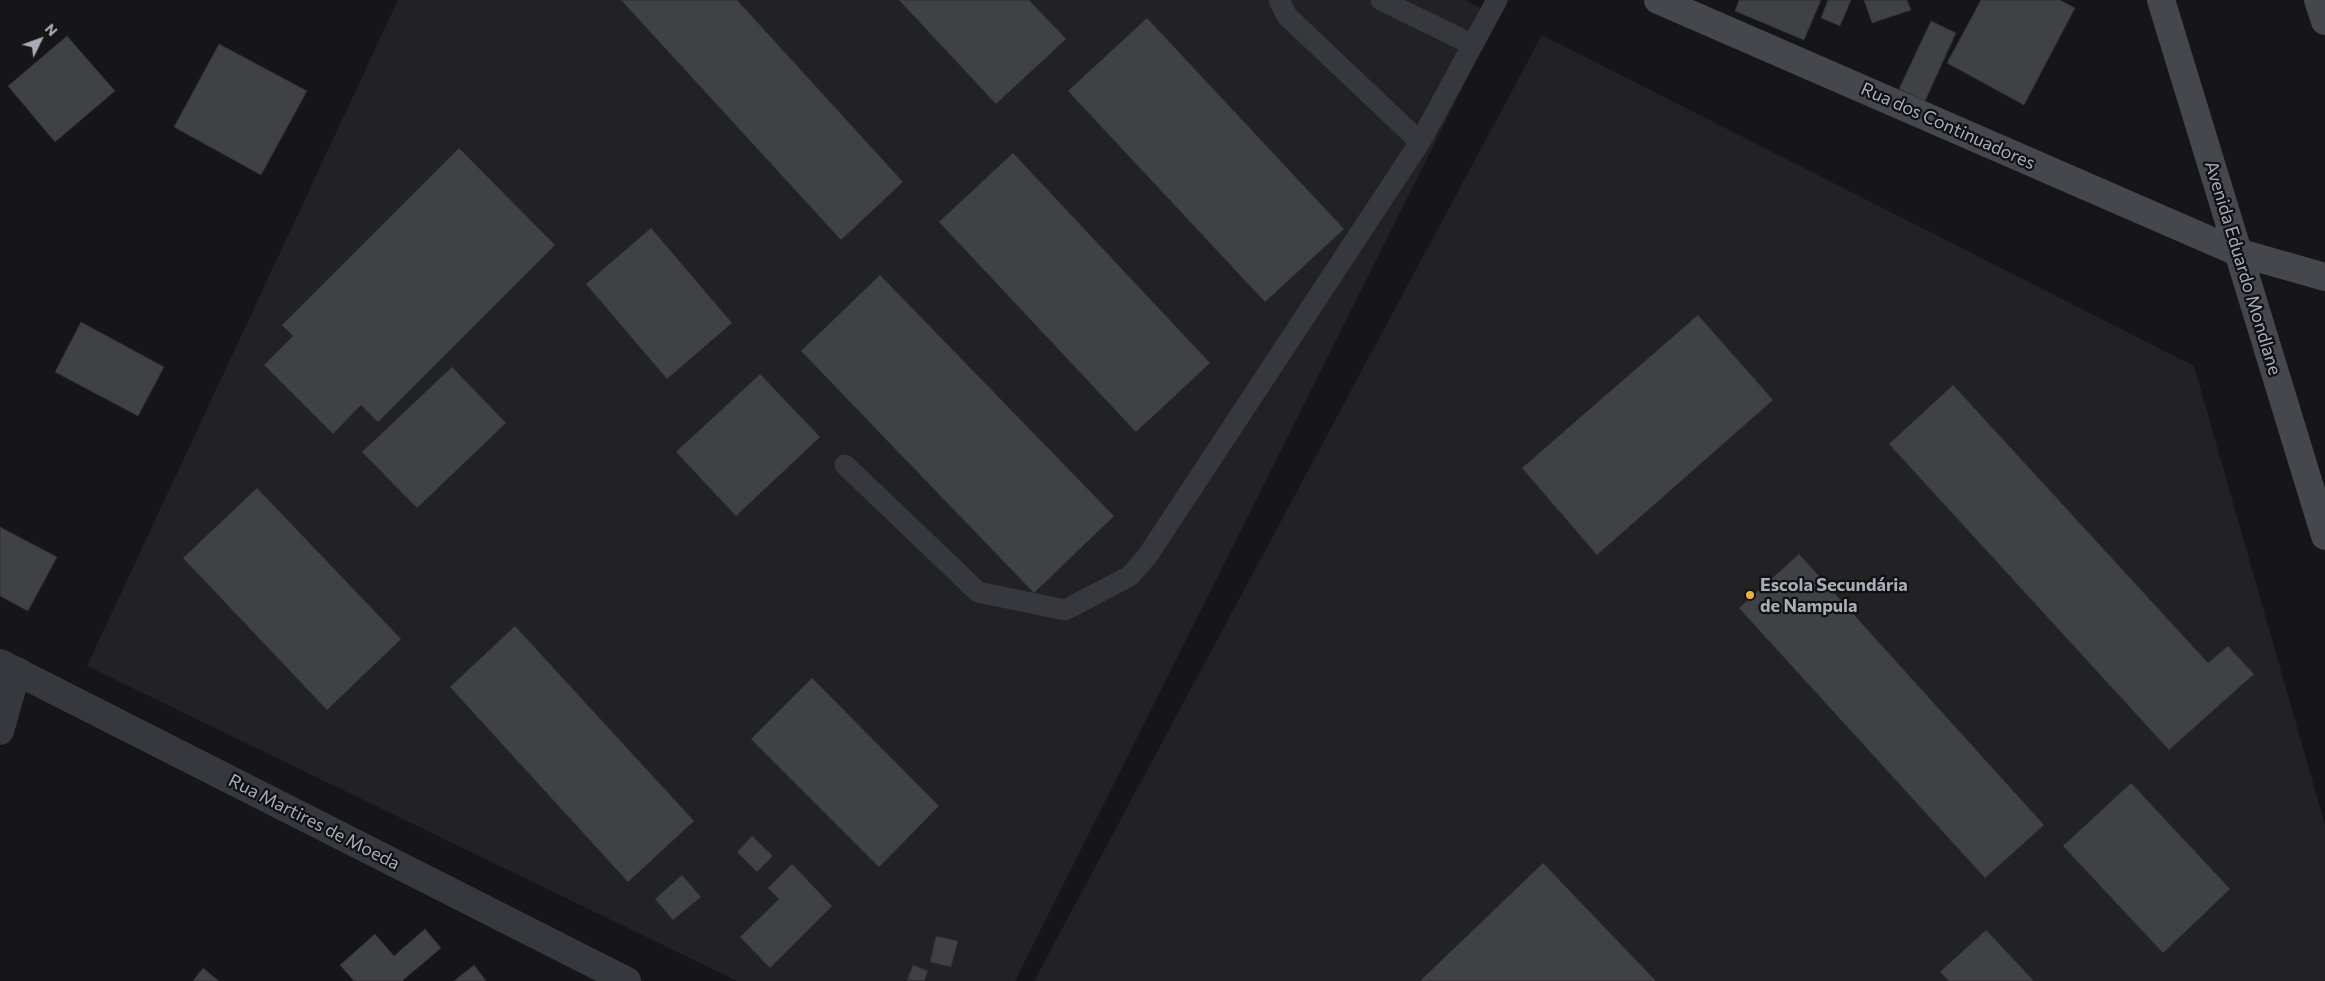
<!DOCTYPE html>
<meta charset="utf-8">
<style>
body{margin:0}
#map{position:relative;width:2325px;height:981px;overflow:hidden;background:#161618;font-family:Commissioner,sans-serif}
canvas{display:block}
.north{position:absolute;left:15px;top:15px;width:50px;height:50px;-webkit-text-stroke:4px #111113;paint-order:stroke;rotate:48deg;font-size:14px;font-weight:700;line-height:20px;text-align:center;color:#a8adb8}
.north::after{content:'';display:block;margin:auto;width:18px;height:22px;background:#a8adb8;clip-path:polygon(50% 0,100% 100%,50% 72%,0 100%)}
</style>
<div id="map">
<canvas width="2325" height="981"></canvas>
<div class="north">N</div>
</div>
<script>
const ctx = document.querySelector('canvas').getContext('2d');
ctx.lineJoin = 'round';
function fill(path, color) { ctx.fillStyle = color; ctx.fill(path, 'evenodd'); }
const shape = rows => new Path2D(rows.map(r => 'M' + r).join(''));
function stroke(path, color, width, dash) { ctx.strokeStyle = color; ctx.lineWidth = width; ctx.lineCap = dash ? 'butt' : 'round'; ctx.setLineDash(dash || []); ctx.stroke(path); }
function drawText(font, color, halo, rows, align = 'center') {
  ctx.font = font + ' Commissioner,sans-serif'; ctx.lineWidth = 4.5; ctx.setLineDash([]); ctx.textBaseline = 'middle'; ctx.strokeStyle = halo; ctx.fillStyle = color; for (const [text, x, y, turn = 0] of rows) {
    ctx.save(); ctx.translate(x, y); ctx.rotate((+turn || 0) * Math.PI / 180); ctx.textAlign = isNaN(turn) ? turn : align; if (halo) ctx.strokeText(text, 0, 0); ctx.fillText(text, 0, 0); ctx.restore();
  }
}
fill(shape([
 [398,0,1465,0,1498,17,1015,981,737,981,87,666],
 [1542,35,2194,366,2325,825,2325,981,1034,981]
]), '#222225');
const building = shape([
 [621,0,737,0,903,182,841,240,621,0],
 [899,0,1029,0,1066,39,996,104,899,0],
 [1739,0,1821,0,1804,40,1735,11,1739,0],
 [1828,0,1851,0,1840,26,1821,18,1828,0],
 [1864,0,1907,0,1911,10,1872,23,1864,0],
 [1981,0,2060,0,2075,8,2024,105,1947,63,1981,0],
 [1147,18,1344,229,1265,302,1068,91,1147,18],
 [1931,21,1956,33,1925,101,1899,89,1931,21],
 [67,36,115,91,55,142,8,86,67,36],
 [219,44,307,91,261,175,174,127,219,44],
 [459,148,555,245,378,422,361,405,333,434,264,365,293,336,282,325,459,148],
 [1013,153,1210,363,1136,432,939,222,1013,153],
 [651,228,732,323,667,379,586,284,651,228],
 [880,275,1114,516,1034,593,801,351,880,275],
 [1698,315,1773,400,1597,555,1522,468,1698,315],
 [81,322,164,367,138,416,55,372,81,322],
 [452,367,506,423,417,508,362,452,452,367],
 [760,374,820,437,736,516,676,452,760,374],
 [1953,385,2208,663,2228,646,2254,674,2169,750,1889,444,1953,385],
 [257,488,401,639,327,710,183,558,257,488],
 [0,527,57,557,28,611,0,596,0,527],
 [1799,554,2044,825,1985,878,1739,608,1799,554],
 [515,626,694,821,628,882,450,687,515,626],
 [812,678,939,806,879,867,751,739,812,678],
 [2131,783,2230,889,2163,953,2063,846,2131,783],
 [752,836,773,856,757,872,737,852,752,836],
 [1543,863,1656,981,1420,981,1543,863],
 [792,864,832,906,770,968,740,937,779,899,768,888,792,864],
 [682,875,701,897,673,920,655,899,682,875],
 [425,929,441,948,402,981,354,981,340,965,375,934,394,956,425,929],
 [1986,930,2034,981,1949,981,1940,972,1986,930],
 [936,936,958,941,951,967,930,962,936,936],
 [474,965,486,981,454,981,474,965],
 [913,965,928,971,924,981,907,980,913,965],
 [203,968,219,981,193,981,203,968]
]);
fill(building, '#404145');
stroke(building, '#303034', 1);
stroke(shape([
 [1279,0,1287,16,1420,142],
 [1381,0,1471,44],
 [845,465,978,592,1065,610,1130,576,1148,555,1420,142,1497,0]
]), '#37383d', 21);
stroke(shape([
 [0,663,627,981],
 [0,731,17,671]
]), '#37383d', 28);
stroke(shape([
 [1658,0,2237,252,2325,277],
 [2161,0,2325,536],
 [2318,0,2325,21]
]), '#45474d', 28);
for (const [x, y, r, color] of [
 [1750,595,5,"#f2b134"]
]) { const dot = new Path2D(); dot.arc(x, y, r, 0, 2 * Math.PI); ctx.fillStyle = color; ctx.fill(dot); stroke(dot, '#111113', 2); }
drawText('18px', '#a8adb8', '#111113', [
 ["Rua dos Continuadores",1948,126,24],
 ["Avenida Eduardo Mondlane",2243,268,73],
 ["Rua Martires de Moeda",314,822,27]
]);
drawText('bold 18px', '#a8adb8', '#111113', [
 ["Escola Secundária",1760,585],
 ["de Nampula",1760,606]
], 'left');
</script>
